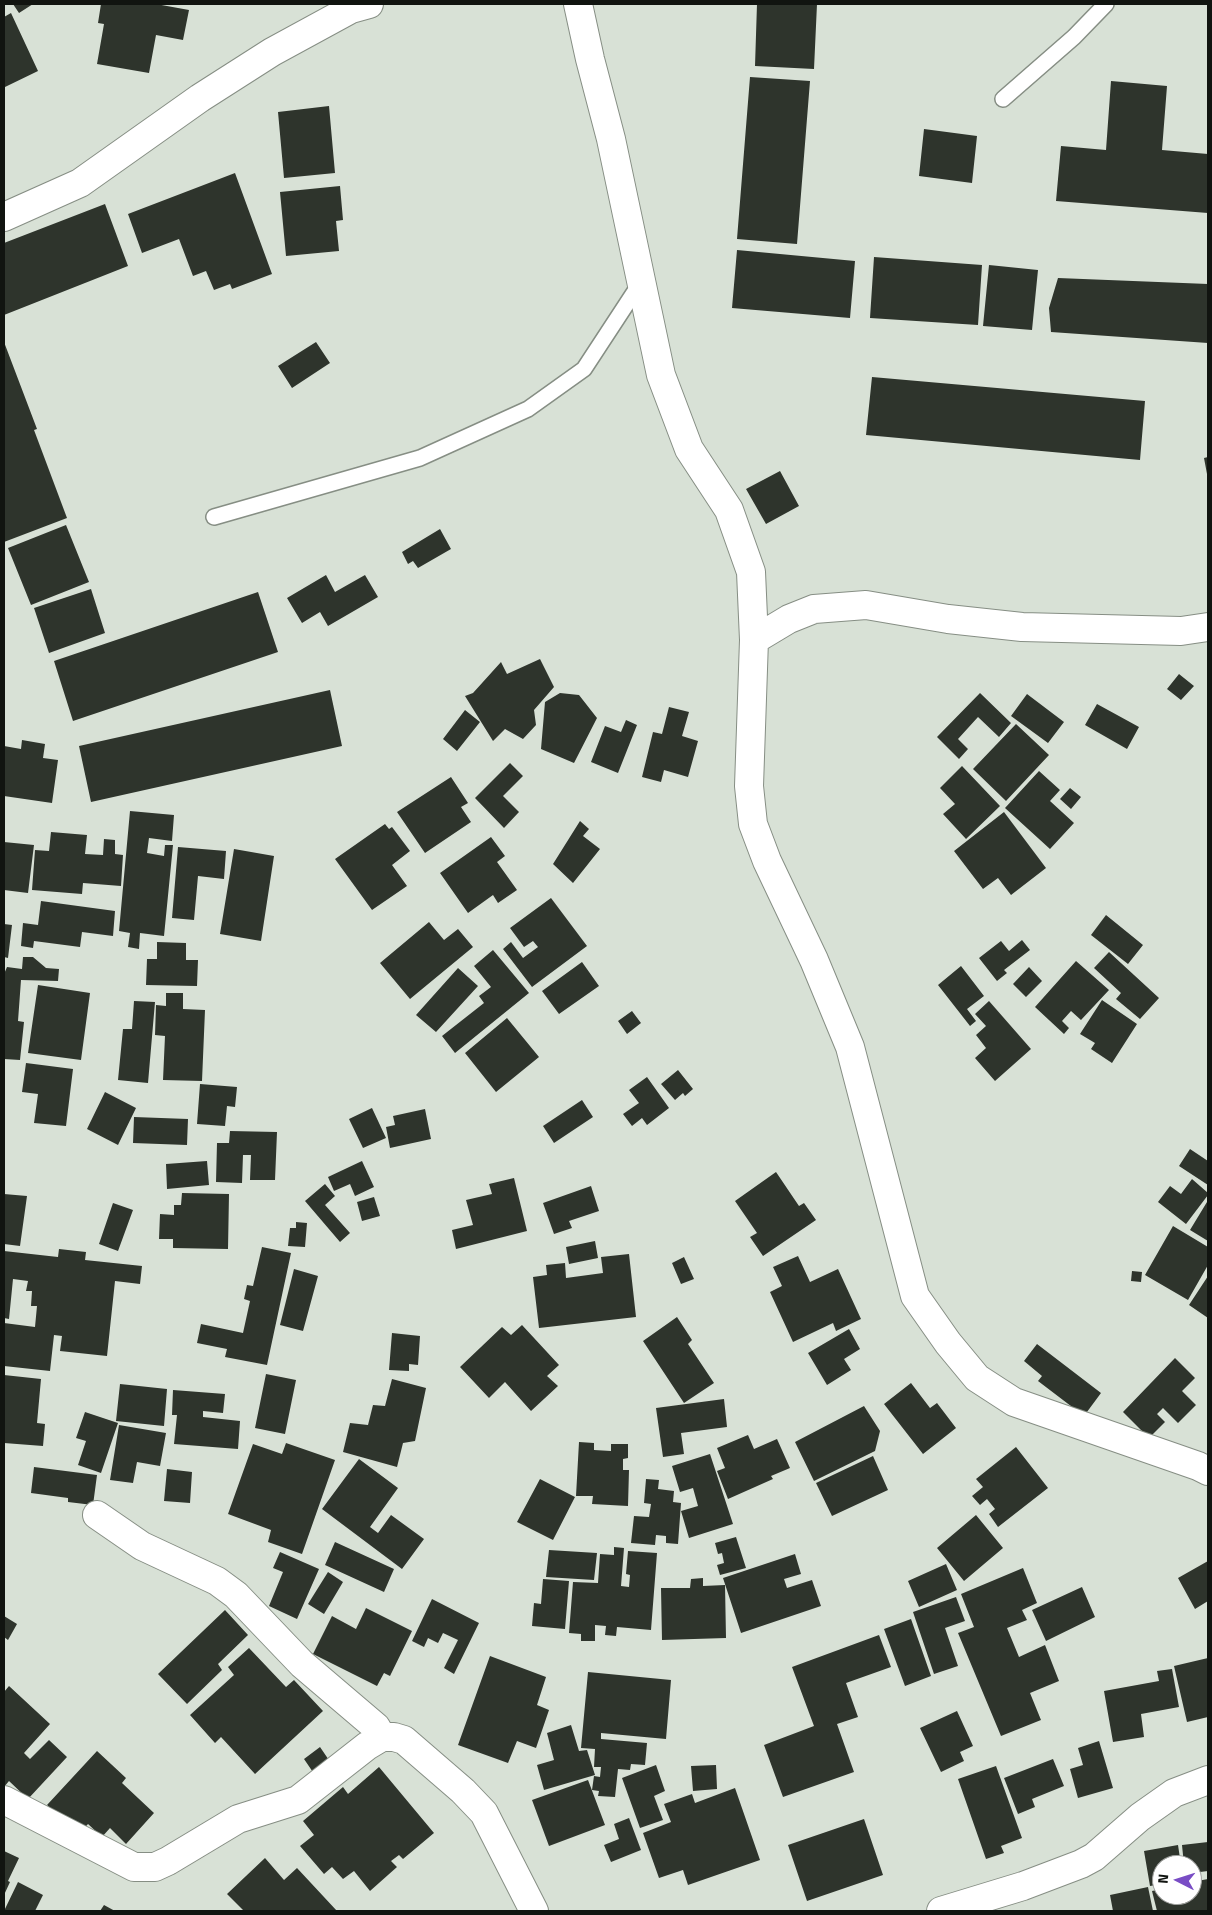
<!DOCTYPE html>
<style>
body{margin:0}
#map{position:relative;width:1212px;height:1915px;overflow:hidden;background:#d8e1d6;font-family:"Titillium Web",sans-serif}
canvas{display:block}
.frame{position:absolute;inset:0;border:5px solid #111410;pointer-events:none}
.north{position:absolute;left:1152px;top:1855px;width:50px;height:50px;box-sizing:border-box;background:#fff;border:1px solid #a0a19f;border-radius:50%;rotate:275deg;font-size:14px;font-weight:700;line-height:20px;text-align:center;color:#111410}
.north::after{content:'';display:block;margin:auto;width:18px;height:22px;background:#794dc5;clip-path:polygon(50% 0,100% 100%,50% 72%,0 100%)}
</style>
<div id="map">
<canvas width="1212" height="1915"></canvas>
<div class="frame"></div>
<div class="north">N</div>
</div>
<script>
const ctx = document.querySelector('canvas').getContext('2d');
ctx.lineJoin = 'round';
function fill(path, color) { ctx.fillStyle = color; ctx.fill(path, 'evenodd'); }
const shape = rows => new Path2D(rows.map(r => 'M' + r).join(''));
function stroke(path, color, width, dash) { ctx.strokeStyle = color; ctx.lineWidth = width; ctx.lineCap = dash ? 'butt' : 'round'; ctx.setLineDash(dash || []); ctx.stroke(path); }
fill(shape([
 [13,4,33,4,19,13],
 [101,4,156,4,189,10,183,40,156,35,149,73,97,64,104,24,98,23],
 [757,4,817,4,814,69,755,66],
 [11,13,38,71,5,87,4,17],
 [750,77,810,81,797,244,737,239],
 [1111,81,1167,86,1162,150,1208,154,1208,213,1056,201,1061,146,1106,150],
 [329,106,335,173,284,178,278,112],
 [924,129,977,136,972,183,919,176],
 [235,173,272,274,232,289,230,284,214,290,206,271,193,276,179,239,142,253,128,214],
 [340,186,343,220,336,221,339,251,286,256,280,192],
 [105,204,128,266,4,315,4,243],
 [737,250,855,261,850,318,732,308],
 [874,257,982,265,978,325,870,318],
 [989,265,1038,270,1032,330,983,326],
 [1058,278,1208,284,1208,343,1051,332,1049,308],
 [4,342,37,429,34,430,67,518,4,542],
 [316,342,330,363,292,388,278,366],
 [872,377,1145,401,1140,460,866,435],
 [1208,457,1208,474,1207,474,1204,458],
 [780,471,799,506,766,524,746,489],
 [66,525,89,582,31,605,8,548],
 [440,529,451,549,418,568,413,561,408,564,402,552],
 [326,575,335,592,365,575,378,597,328,626,320,612,302,623,287,598],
 [91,589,105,633,49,653,34,608],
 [258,592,278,652,73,721,54,661],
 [540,659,554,687,534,710,536,725,523,739,505,729,493,741,465,696,473,693,501,662,507,674],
 [1179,674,1194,686,1181,700,1167,689],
 [330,690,342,746,91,802,79,746],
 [560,693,579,695,597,718,574,763,541,749,545,702],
 [980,693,1011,723,999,737,978,717,958,739,968,749,959,759,937,737],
 [1027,694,1064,722,1048,743,1011,716],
 [1097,704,1139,727,1127,749,1085,725],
 [669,707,689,712,682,736,698,741,688,777,664,770,661,782,642,777,653,732,662,734],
 [465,710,480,722,457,751,443,739],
 [626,720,637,725,618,773,591,762,605,726,621,732],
 [1016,724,1049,755,1006,801,973,769],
 [22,740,45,744,43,758,58,760,52,803,4,796,4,746,21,749],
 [510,763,523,776,503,796,519,812,504,828,475,798],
 [962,766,1000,806,966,839,943,814,955,804,940,788],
 [1039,771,1060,790,1050,801,1074,823,1050,849,1005,808],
 [451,777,468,803,461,807,471,822,425,853,397,812],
 [1070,788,1081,797,1071,809,1060,799],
 [130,811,174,815,172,841,149,838,147,853,164,856,165,845,173,845,164,936,140,933,139,949,128,947,130,933,119,931],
 [1004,812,1046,868,1011,895,998,878,983,889,954,851],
 [580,821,589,829,583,836,600,849,573,883,553,864],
 [385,824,389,829,392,827,410,851,392,865,407,886,372,910,335,859],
 [51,832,87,835,85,854,103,855,104,839,115,840,115,854,123,855,121,886,83,883,82,894,32,890,35,850,49,851],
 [491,837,505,856,497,862,517,890,498,903,493,895,468,913,440,873],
 [4,842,34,845,28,893,4,890],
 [178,847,226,851,224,879,198,876,194,920,172,918],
 [234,849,274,856,261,941,220,934],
 [551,898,587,946,532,987,503,949,511,942,523,958,538,947,533,941,524,947,510,928],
 [41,901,115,911,113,936,82,932,80,947,34,941,33,948,21,946,23,923,38,925],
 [1106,915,1143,945,1128,964,1091,935],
 [429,922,444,940,458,929,473,947,410,999,380,963],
 [4,924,12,925,8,958,4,957],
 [1022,940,1030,950,1004,970,1007,973,997,981,979,958,1001,941,1009,951],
 [157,942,186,943,186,960,198,960,197,986,146,985,147,959,157,959],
 [493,950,529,993,455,1053,442,1036,484,1003,479,996,491,987,474,966],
 [1109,952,1159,998,1140,1019,1116,999,1121,993,1094,968],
 [23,957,33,957,46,968,59,969,58,981,21,980,18,1021,24,1022,20,1060,4,1059,4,974,7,967,22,969],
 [1076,961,1109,990,1081,1020,1071,1011,1062,1021,1069,1028,1064,1034,1035,1007],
 [582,962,599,986,559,1014,542,991],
 [961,966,984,996,967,1009,976,1021,970,1026,938,985],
 [1029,967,1042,981,1026,997,1013,984],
 [458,968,478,986,436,1032,416,1015],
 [38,985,90,993,81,1060,28,1053],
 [166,993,183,993,183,1009,205,1010,202,1081,163,1080,165,1036,155,1035,156,1005,166,1006],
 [1102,1000,1137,1024,1112,1063,1091,1049,1095,1043,1080,1034],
 [134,1001,155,1002,148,1083,118,1080,123,1029,132,1029],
 [989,1001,1031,1049,995,1081,975,1058,986,1048,976,1035,986,1026,975,1014],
 [632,1011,641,1023,627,1034,618,1021],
 [507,1018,539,1057,496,1092,465,1053],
 [26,1063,73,1069,66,1126,34,1123,38,1094,22,1092],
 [678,1070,693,1089,685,1096,683,1093,675,1100,661,1084],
 [647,1077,669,1108,647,1125,642,1118,632,1126,623,1114,639,1103,629,1090],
 [200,1084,237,1087,235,1107,227,1106,225,1126,197,1124],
 [105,1092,136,1108,118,1145,87,1129],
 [582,1100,593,1117,554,1143,543,1126],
 [372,1108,386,1138,363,1148,349,1119],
 [425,1109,431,1139,390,1148,386,1127,395,1125,393,1116],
 [134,1117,188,1119,187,1145,133,1143],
 [230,1131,277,1132,275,1180,250,1180,251,1155,243,1155,242,1183,216,1182,217,1143,229,1143],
 [1190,1149,1208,1161,1208,1185,1179,1166],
 [207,1161,209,1185,167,1189,166,1164],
 [362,1161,374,1187,355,1196,350,1184,334,1191,328,1177],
 [776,1172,799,1206,804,1203,816,1220,763,1256,750,1237,757,1233,735,1201],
 [514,1178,527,1231,456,1249,452,1230,473,1225,466,1200,492,1194,489,1184],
 [1192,1179,1208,1193,1208,1195,1186,1224,1158,1202,1170,1186,1181,1194],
 [325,1184,335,1196,325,1205,350,1233,340,1242,305,1201],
 [591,1186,599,1211,569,1221,572,1228,554,1234,543,1203],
 [182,1193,229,1194,228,1249,173,1248,173,1239,159,1239,160,1214,174,1215,174,1205,181,1205],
 [4,1194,27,1196,20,1246,4,1244],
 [374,1197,380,1216,362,1221,357,1202],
 [1207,1202,1208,1202,1208,1241,1190,1230],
 [113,1203,133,1210,118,1251,99,1244],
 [296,1222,307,1223,305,1247,288,1246,290,1228,296,1228],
 [1173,1226,1208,1247,1208,1265,1188,1300,1145,1275],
 [595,1241,598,1258,569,1264,566,1247],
 [262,1247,291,1253,267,1365,225,1357,227,1349,197,1343,201,1324,243,1333,250,1301,244,1299,247,1285,253,1286],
 [59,1249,86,1252,85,1260,142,1266,140,1284,115,1281,107,1356,60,1351,62,1336,54,1335,50,1371,4,1366,4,1323,35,1327,37,1306,31,1306,32,1291,26,1291,28,1281,13,1279,9,1319,4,1318,4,1251,58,1257],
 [629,1254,636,1317,539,1328,533,1277,547,1275,546,1265,565,1263,566,1278,603,1273,601,1257],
 [798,1256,810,1282,838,1269,861,1319,836,1331,833,1323,793,1342,770,1292,782,1286,773,1267],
 [684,1257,694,1279,681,1284,672,1263],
 [294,1269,318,1276,303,1331,280,1325],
 [1132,1271,1142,1272,1141,1282,1131,1281],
 [1208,1276,1208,1318,1189,1305],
 [677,1317,692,1340,688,1344,714,1383,684,1403,643,1341],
 [522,1325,559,1365,547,1376,558,1386,531,1411,505,1382,489,1398,460,1367,502,1327,511,1335],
 [849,1329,860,1349,844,1359,851,1370,827,1385,808,1353],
 [392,1333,420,1336,418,1365,409,1364,409,1371,389,1370],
 [1037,1344,1101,1393,1084,1416,1038,1381,1042,1376,1024,1361],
 [1175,1358,1195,1378,1182,1391,1196,1405,1178,1423,1163,1408,1157,1414,1165,1422,1149,1438,1123,1412],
 [266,1374,296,1380,285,1434,255,1428],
 [4,1375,41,1379,37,1423,45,1424,43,1446,4,1443],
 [392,1379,426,1388,415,1441,403,1443,397,1467,343,1452,350,1423,368,1425,373,1405,385,1406],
 [911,1383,930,1408,937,1403,956,1428,923,1454,884,1404],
 [120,1384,167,1389,164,1426,116,1421],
 [173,1390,225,1394,223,1413,203,1411,203,1417,240,1421,238,1449,174,1444,177,1415,172,1415],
 [724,1399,727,1427,681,1433,684,1454,663,1457,656,1408],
 [864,1406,880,1431,875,1451,814,1481,795,1442],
 [85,1412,118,1423,101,1473,78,1465,86,1441,76,1438],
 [119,1425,166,1433,160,1466,137,1462,133,1483,110,1480],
 [748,1435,754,1449,777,1439,790,1468,771,1476,773,1479,728,1499,717,1471,725,1468,717,1448],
 [579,1442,594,1443,594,1450,611,1451,611,1444,628,1444,628,1458,623,1459,623,1470,629,1470,628,1506,592,1504,593,1496,576,1496],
 [286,1443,335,1460,302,1554,268,1542,271,1530,228,1514,253,1444,282,1454],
 [1016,1447,1048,1488,998,1527,989,1514,995,1509,987,1499,980,1505,972,1496,983,1487,976,1479],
 [710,1454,733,1524,689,1538,681,1511,698,1506,693,1488,680,1492,672,1466],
 [873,1456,888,1490,832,1516,816,1483],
 [359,1459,398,1488,370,1527,378,1533,391,1515,424,1539,402,1569,322,1509],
 [34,1467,97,1475,93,1505,68,1502,68,1498,31,1493],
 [167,1469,192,1472,190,1503,164,1501],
 [540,1479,575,1497,553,1540,517,1522],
 [646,1479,659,1480,658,1489,674,1491,673,1502,681,1503,678,1544,666,1543,666,1536,656,1535,655,1545,631,1543,634,1516,649,1517,651,1504,644,1503],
 [976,1515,1003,1548,964,1581,937,1548],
 [736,1537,746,1568,720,1575,717,1565,724,1563,722,1553,718,1554,715,1543],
 [335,1542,394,1569,384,1592,325,1565],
 [614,1547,624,1548,621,1586,629,1587,630,1575,626,1574,628,1551,657,1553,651,1630,617,1627,616,1636,605,1635,606,1626,595,1625,595,1641,581,1641,581,1634,569,1633,573,1582,598,1583,600,1554,614,1555],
 [549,1550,597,1553,594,1580,546,1577],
 [280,1552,319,1569,297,1619,269,1606,283,1572,273,1568],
 [795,1554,801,1574,784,1579,787,1588,812,1580,821,1606,741,1633,723,1578],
 [1208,1561,1208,1601,1195,1609,1178,1578],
 [946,1564,957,1590,919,1607,908,1581],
 [1023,1568,1037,1603,1022,1610,1027,1620,1007,1628,1019,1657,1045,1645,1059,1681,1030,1693,1041,1720,1001,1736,958,1633,974,1627,961,1594],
 [328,1572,343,1582,324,1614,308,1604],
 [703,1578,703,1586,725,1585,726,1638,662,1640,661,1588,690,1588,691,1579],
 [543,1579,569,1581,565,1629,532,1626,534,1603,541,1604],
 [1082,1587,1095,1617,1046,1641,1032,1610],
 [956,1597,965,1621,945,1628,958,1666,934,1674,913,1612],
 [432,1599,479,1623,454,1674,444,1668,458,1640,443,1633,438,1643,428,1638,424,1647,412,1641],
 [366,1608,412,1631,390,1676,384,1673,377,1686,313,1654,332,1616,356,1629],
 [225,1610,248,1635,218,1664,222,1670,187,1704,158,1674],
 [4,1616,17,1624,8,1640,4,1637],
 [911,1619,931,1676,905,1686,884,1629],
 [879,1635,891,1667,846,1683,858,1717,837,1724,854,1772,783,1797,764,1745,814,1726,792,1667],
 [249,1648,286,1687,294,1680,323,1711,255,1774,221,1737,215,1743,190,1715,234,1675,228,1667],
 [490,1656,546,1677,537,1705,549,1710,536,1748,517,1741,508,1763,458,1745],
 [1208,1658,1208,1717,1187,1722,1174,1666],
 [1172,1669,1179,1707,1141,1714,1144,1737,1113,1742,1104,1691,1159,1681,1157,1671],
 [588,1672,671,1680,666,1739,601,1733,601,1739,647,1743,645,1765,631,1764,630,1770,618,1769,615,1797,598,1796,599,1791,592,1790,594,1776,600,1777,601,1767,594,1767,595,1749,581,1748],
 [9,1686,50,1724,24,1753,30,1759,49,1740,67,1757,28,1799,9,1781,4,1787,4,1692],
 [957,1711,973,1746,960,1752,964,1761,941,1772,920,1728],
 [571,1725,579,1751,587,1750,595,1775,544,1790,537,1765,554,1760,547,1733],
 [1099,1741,1113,1788,1078,1798,1070,1769,1083,1765,1078,1748],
 [320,1747,335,1769,319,1781,304,1759],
 [97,1751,126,1778,122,1783,154,1813,126,1844,110,1828,102,1837,88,1824,79,1834,47,1805],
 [1053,1759,1064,1786,1032,1799,1035,1807,1018,1814,1004,1778],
 [656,1765,665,1791,654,1796,663,1820,640,1828,622,1778],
 [716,1765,717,1789,693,1791,691,1766],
 [996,1766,1022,1838,1001,1846,1004,1853,986,1859,958,1779],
 [379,1767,434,1833,403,1859,399,1855,391,1861,397,1867,370,1891,354,1871,343,1879,332,1867,324,1874,300,1846,314,1835,303,1821,343,1787,348,1794],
 [588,1780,605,1825,549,1846,532,1800],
 [735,1788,760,1860,688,1885,683,1870,659,1878,643,1833,671,1822,664,1804,692,1794,695,1803],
 [629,1818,641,1850,611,1862,604,1845,619,1839,614,1824],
 [864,1819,883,1875,807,1901,788,1845],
 [1208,1842,1208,1871,1192,1873,1192,1865,1184,1865,1182,1845],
 [1178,1845,1181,1865,1162,1865,1162,1884,1150,1886,1144,1851],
 [4,1851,19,1858,8,1881,10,1882,4,1895],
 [265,1858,284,1880,297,1868,337,1911,244,1911,227,1894],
 [1208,1879,1208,1911,1157,1911,1152,1891,1162,1889,1162,1895,1192,1895,1192,1882],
 [18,1882,43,1895,35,1911,4,1911],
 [1148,1887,1153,1911,1113,1911,1110,1895],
 [104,1905,115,1911,100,1911]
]), '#2e342c');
const service = shape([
 [1003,99,1074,37,1106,4],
 [214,517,420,458,528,409,584,369,641,282]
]);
const minor = shape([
 [578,4,590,59,611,139,661,375,689,449,729,510,751,572,754,640,749,786,753,824,767,861,814,960,850,1047,915,1296,948,1343,977,1378,1014,1402,1198,1466,1208,1471],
 [4,217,80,183,200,98,272,52,351,9,369,4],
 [754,640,789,619,814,609,866,605,948,619,1022,627,1181,631,1208,627],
 [97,1515,142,1546,217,1581,236,1595,302,1664,376,1727,382,1737],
 [4,1800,134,1867,155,1867,168,1861,238,1819,298,1800,367,1746,382,1737,394,1737,404,1740,463,1791,484,1813,534,1911],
 [941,1911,1023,1886,1081,1864,1094,1857,1140,1817,1174,1793,1208,1780]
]);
stroke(service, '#868e84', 18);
stroke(minor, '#868e84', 30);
stroke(service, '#fff', 15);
stroke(minor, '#fff', 28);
</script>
